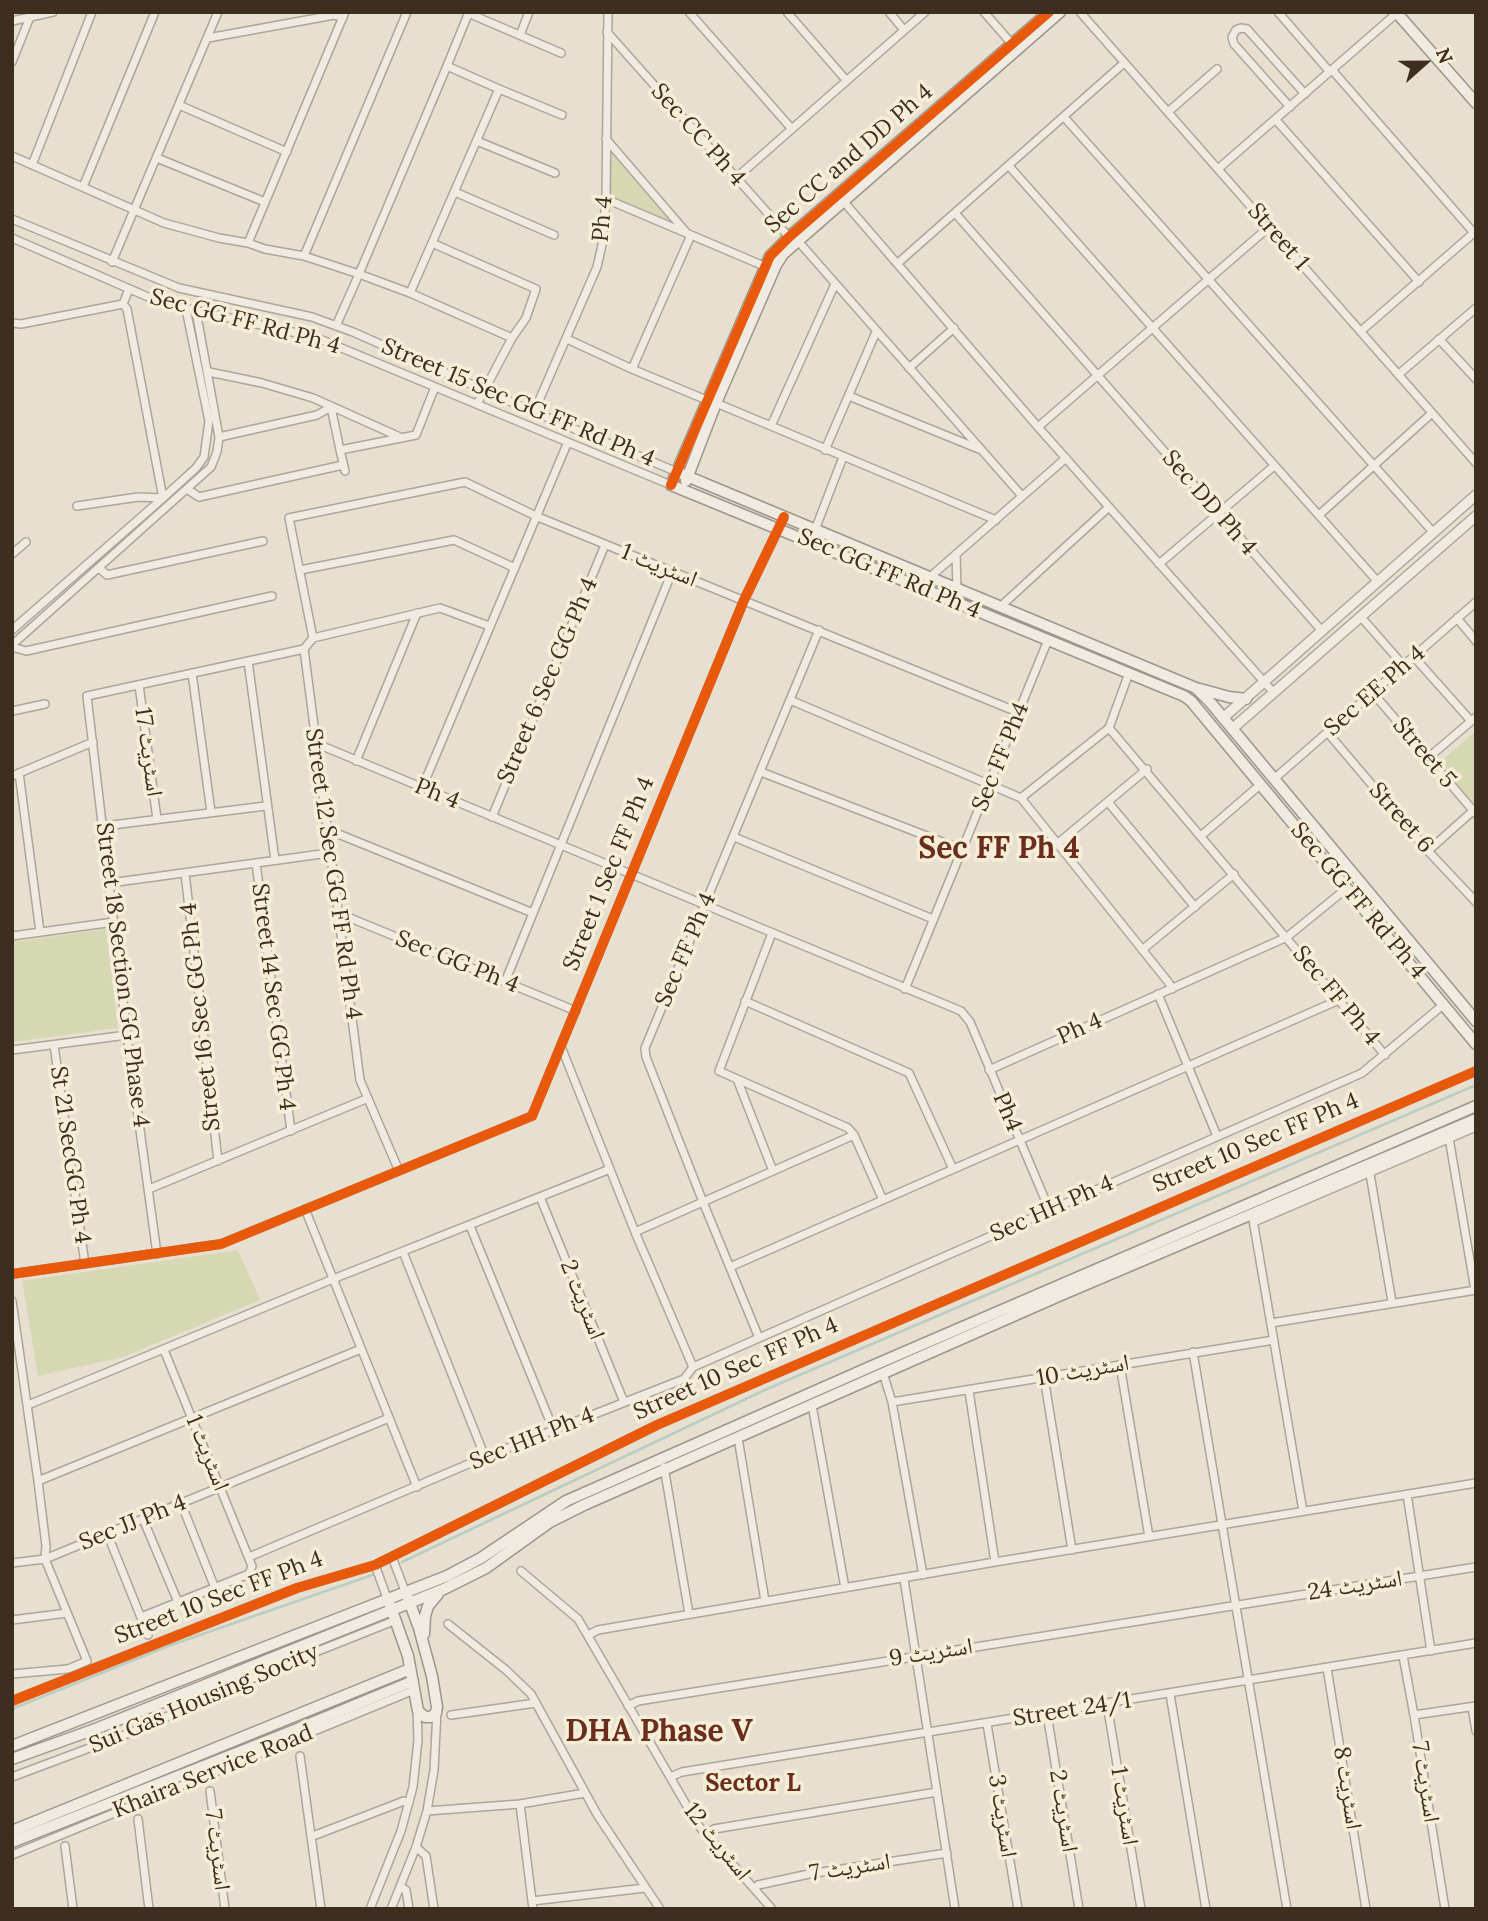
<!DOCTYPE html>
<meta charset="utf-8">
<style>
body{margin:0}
#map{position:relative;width:1488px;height:1921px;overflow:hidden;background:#e7e0d1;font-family:Lora,serif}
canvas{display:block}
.frame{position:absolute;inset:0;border:14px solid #3d2e20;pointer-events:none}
.north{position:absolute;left:1390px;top:28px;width:70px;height:70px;-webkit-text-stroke:5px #f7eed8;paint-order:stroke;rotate:69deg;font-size:19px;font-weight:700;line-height:28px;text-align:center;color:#3d2e20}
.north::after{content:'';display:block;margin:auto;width:24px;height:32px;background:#3d2e20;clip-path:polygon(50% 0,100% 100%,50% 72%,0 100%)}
</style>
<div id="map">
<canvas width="1488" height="1921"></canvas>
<div class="frame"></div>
<div class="north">N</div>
</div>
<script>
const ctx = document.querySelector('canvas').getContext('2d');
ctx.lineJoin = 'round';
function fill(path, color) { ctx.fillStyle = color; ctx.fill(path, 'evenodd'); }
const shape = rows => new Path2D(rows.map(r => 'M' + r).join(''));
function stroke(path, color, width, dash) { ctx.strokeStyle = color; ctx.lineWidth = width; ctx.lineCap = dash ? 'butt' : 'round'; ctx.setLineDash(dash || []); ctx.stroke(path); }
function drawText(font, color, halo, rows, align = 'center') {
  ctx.font = font + ' Lora,"Noto Naskh Arabic",serif'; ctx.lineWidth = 7; ctx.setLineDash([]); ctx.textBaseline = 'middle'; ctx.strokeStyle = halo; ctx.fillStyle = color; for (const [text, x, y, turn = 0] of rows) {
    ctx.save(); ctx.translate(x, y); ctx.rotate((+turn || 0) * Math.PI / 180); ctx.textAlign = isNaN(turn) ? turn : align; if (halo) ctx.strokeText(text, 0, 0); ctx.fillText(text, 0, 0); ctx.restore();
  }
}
fill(shape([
 [610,152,671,222,610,196],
 [1476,731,1476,800,1473,803,1439,763],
 [106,929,118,1028,12,1042,12,942],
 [238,1250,260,1300,123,1357,38,1376,22,1281]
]), '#d6d7b3');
stroke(shape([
 [402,1562,767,1389,1476,1085],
 [12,1709,171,1645,372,1575]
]), '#bcccc2', 2.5);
const minor = shape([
 [407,12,304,256,359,274,447,66],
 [469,12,447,66,499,89],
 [689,12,791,128],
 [787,12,846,80],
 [889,12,904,30],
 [984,12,1012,44],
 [1080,12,1476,463],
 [1278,12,1329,71],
 [468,13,561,53],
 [12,21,53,12],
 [607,32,789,237],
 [520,35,529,12],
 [208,38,334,15,343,18],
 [12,62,30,17],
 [1333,71,1474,233],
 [179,105,287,152],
 [1290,107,1234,44,1232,37,1236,30,1241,28,1247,29,1305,94],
 [1168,112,1217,69],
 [1064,117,1433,532],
 [1276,120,1419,282],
 [606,139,685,231],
 [477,141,555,173],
 [12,156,164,223,219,238,248,243],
 [157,158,265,202],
 [32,165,92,12],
 [1009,166,1378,582],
 [1218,169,1397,13],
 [736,178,925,12],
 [83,187,155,12],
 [455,192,554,235],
 [606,199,764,266],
 [844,202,1038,427,1274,693],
 [955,213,1322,631],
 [12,219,179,288,312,317,353,332,534,412,677,472],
 [12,238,162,303,315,337,671,485],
 [798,241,1022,496],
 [432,243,499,89,562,115],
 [304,256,265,249,248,243,345,12],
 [112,262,218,12],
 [898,263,1124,63],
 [410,293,512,338],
 [12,323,21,324,123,304],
 [336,326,359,274,410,293,432,243,536,289,526,318,512,338,477,404],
 [1361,331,1476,231],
 [567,339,632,369,709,401],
 [1439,339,1476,379],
 [909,368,954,328],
 [632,369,691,235],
 [209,372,262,383,313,398,402,438],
 [1399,374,1476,308],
 [849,396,979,449],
 [716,403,996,520],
 [534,412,597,267,602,245,606,199,608,12],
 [771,426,835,284],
 [1038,427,1269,227],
 [219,437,317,415,331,407,340,450],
 [825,450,876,332],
 [345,471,340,450,416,435,435,387],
 [187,489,199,497,343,465],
 [77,506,138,497,163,498,127,309,123,304,129,289],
 [1319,515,1431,414],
 [815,530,843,457],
 [12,554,26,542],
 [956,554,957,589],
 [1159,564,1274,466],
 [99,568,107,575,263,541],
 [300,570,454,540,515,568],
 [930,577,1066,458],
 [1000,607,1109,507],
 [1361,617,1404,666],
 [1457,618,1476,641],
 [12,630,163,498,196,468,204,457,209,421,186,309],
 [313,638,440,608,489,626],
 [12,645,211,467,217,452,219,437,196,311],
 [12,647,26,651,272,596],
 [304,649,313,638,289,518,465,482,538,517,1020,713],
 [304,649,360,1080,399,1171],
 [1414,657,1471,721],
 [248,661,275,860],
 [192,673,211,812],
 [139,685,157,819],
 [1373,693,1476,814],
 [790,700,1021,798,1169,983,1172,989],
 [12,711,45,704],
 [1109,728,1385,1055],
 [1328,733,1428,851,1476,902],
 [315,743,961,1011,970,1022,1049,1209],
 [1428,758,1476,717],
 [356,761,417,613],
 [761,772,963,850],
 [19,773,40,932],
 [12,776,93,742],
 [1274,779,1476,602],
 [422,788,567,444],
 [1021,798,1109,728,1129,673],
 [1108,802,1195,907],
 [492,817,605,545],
 [104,826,266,806],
 [326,829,533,913],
 [1202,835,1261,784],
 [734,837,933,919],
 [1057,844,1147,769],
 [1428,851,1475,809],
 [256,863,291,1131],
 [185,873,218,1161],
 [110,883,329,853],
 [338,913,576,1011],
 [772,933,719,1071,848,1128,854,1135,883,1200],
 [12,936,114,922],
 [1142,950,1234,874],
 [505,982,672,572],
 [905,989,1048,640],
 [1158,994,1217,1136],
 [745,1001,909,1073,953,1169],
 [54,1045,85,1264],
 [562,1049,635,1232,693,1367],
 [12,1050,127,1035],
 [989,1070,1287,937,1347,888],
 [737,1079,773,1171],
 [1449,1138,1475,1290],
 [1370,1174,1392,1302],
 [149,1189,366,1099],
 [540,1197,624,1402],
 [305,1209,417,1487],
 [1252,1214,1303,1511],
 [1254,1222,1476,1127],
 [470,1226,554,1431],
 [635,1232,854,1135],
 [403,1252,485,1457],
 [157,1254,127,1035,87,696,304,649],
 [730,1267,1339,1000],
 [12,1274,221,1244,532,1116,744,600,784,517],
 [12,1301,38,1481,46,1546,45,1559,87,1661,68,1669,12,1674],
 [1271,1323,1476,1290],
 [759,1338,703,1202,646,1057,645,1048,819,630],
 [1193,1352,1287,1909],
 [1120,1365,1149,1537],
 [883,1373,892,1402,923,1575],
 [1044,1377,1072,1550],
 [969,1391,995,1562],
 [892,1402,1274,1340],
 [28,1405,333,1279,610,1169],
 [812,1405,845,1588],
 [738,1438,765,1601],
 [664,1467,689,1614],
 [38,1481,361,1349],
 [1407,1494,1431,1651],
 [181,1503,215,1588],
 [143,1519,178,1602],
 [107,1533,148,1635],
 [249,1557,485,1457,684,1379,693,1367,1362,1073,1444,1004],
 [392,1557,405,1591],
 [12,1563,45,1559,389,1418],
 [375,1565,387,1598],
 [521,1571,578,1619,698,1825,772,1909],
 [904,1579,955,1909],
 [141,1617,249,1574,252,1566,164,1350],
 [12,1620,67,1613],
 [448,1624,506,1670,531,1694,598,1816,660,1909],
 [588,1635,598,1630,995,1562,1476,1483],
 [1403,1656,1414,1715,1445,1909],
 [1327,1668,1366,1909],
 [1170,1694,1206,1909],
 [12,1701,297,1588,375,1565,657,1425,1476,1071],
 [1107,1704,1141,1909],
 [628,1706,638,1701,1476,1567],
 [1472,1707,1476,1731],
 [1047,1714,1079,1909],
 [451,1715,536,1703],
 [1414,1715,1476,1706],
 [987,1724,1018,1909],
 [300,1756,321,1909],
 [12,1777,132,1732,283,1665,396,1620],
 [670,1777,682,1772,1476,1643],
 [210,1791,225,1909],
 [520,1804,533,1909],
 [427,1811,520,1804,585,1793],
 [138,1819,149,1909],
 [705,1834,714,1829,937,1792],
 [313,1836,404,1801,409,1803],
 [65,1846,73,1909],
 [416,1847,426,1856,434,1909],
 [12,1855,414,1690],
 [400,1887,406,1890,409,1909],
 [755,1889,758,1885,809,1874,947,1853],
 [532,1901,645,1888],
 [370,1909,401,1831,413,1787,418,1740,417,1708],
 [391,1909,416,1847,427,1811,434,1770,437,1711]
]);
const tertiary = shape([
 [1223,718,1476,495],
 [1232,729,1476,516]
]);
const secondary = shape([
 [1049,12,789,237,770,256,671,485,1184,696,1191,701,1476,1044],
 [1396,12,1476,103],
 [677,472,1196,688,1210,702,1476,1021],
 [686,481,716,403,776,265,783,254,1060,12],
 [1200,689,1229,697,1246,699],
 [390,1605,408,1656,418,1711,425,1717,431,1717,436,1713,437,1707,432,1676,419,1628,408,1598],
 [424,1634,425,1616,428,1606,438,1594],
 [12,1746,447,1576,481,1558,566,1501,879,1363,1476,1106],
 [12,1759,98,1728,444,1589,486,1568,550,1522,584,1505,1061,1295,1476,1119],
 [12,1831,410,1669],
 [12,1842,295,1730,413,1681]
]);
stroke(minor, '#ada599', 10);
stroke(tertiary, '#ada599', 12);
stroke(secondary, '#9c958a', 13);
stroke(minor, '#efebe3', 7);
stroke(tertiary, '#efebe3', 9);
stroke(secondary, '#efebe3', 10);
stroke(shape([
 [671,485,770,256,789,237,1049,12],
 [12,1274,221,1244,532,1116,744,600,784,517],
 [12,1701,297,1588,375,1565,657,1425,1476,1071]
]), '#e8590c', 10);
drawText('23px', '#3d2e20', '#f7eed8', [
 ["Sec CC Ph 4",698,135,48],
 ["Sec CC and DD Ph 4",849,159,-41],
 ["Ph 4",603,219,-85],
 ["Street 1",1278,237,49],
 ["Sec GG FF Rd Ph 4",245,322,15],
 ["Street 15 Sec GG FF Rd Ph 4",518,403,23],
 ["Sec DD Ph 4",1209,503,49],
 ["اسٹریٹ 1",659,566,22],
 ["Sec GG FF Rd Ph 4",889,574,23],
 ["Street 6 Sec GG Ph 4",548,681,-67],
 ["Sec EE Ph 4",1375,691,-41],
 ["اسٹریٹ 17",148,752,82],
 ["Street 5",1424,753,50],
 ["Sec FF Ph4",1001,757,-68],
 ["Ph 4",437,794,22],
 ["Street 6",1401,818,49],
 ["Street 12 Sec GG FF Rd Ph 4",333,874,82],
 ["Street 1 Sec FF Ph 4",609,874,-68],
 ["Sec GG FF Rd Ph 4",1358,901,50],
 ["Sec FF Ph 4",686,950,-67],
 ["Sec GG Ph 4",457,962,22],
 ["Street 18 Section GG Phase 4",122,975,83],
 ["Sec FF Ph 4",1336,996,50],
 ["Street 14 Sec GG Ph 4",273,997,83],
 ["Street 16 Sec GG Ph 4",201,1017,-96],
 ["Ph 4",1080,1029,-24],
 ["Ph4",1007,1112,67],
 ["Street 10 Sec FF Ph 4",1256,1143,-23],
 ["St 21 SecGG Ph 4",70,1155,82],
 ["Sec HH Ph 4",1052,1209,-24],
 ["اسٹریٹ 2",582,1300,68],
 ["Street 10 Sec FF Ph 4",736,1369,-24],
 ["اسٹریٹ 10",1083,1371,-10],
 ["Sec HH Ph 4",532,1439,-22],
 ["اسٹریٹ 1",207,1453,68],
 ["Sec JJ Ph 4",133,1523,-22],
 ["اسٹریٹ 24",1355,1586,-9],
 ["Street 10 Sec FF Ph 4",219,1598,-21],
 ["اسٹریٹ 9",931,1653,-9],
 ["Sui Gas Housing Socity",204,1699,-23],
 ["Street 24/1",1072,1710,-9],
 ["Khaira Service Road",213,1772,-22],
 ["اسٹریٹ 7",1425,1782,81],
 ["اسٹریٹ 8",1347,1788,81],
 ["اسٹریٹ 1",1124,1806,81],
 ["اسٹریٹ 2",1063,1811,81],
 ["اسٹریٹ 3",1002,1816,81],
 ["اسٹریٹ 12",717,1842,51],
 ["اسٹریٹ 7",217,1850,83],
 ["اسٹریٹ 7",850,1868,-9]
]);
drawText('bold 24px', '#6b2e1e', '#f7eed8', [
 ["Sector L",753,1784]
]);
drawText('bold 30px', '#6b2e1e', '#f7eed8', [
 ["Sec FF Ph 4",999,849],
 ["DHA Phase V",659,1732]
]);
</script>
